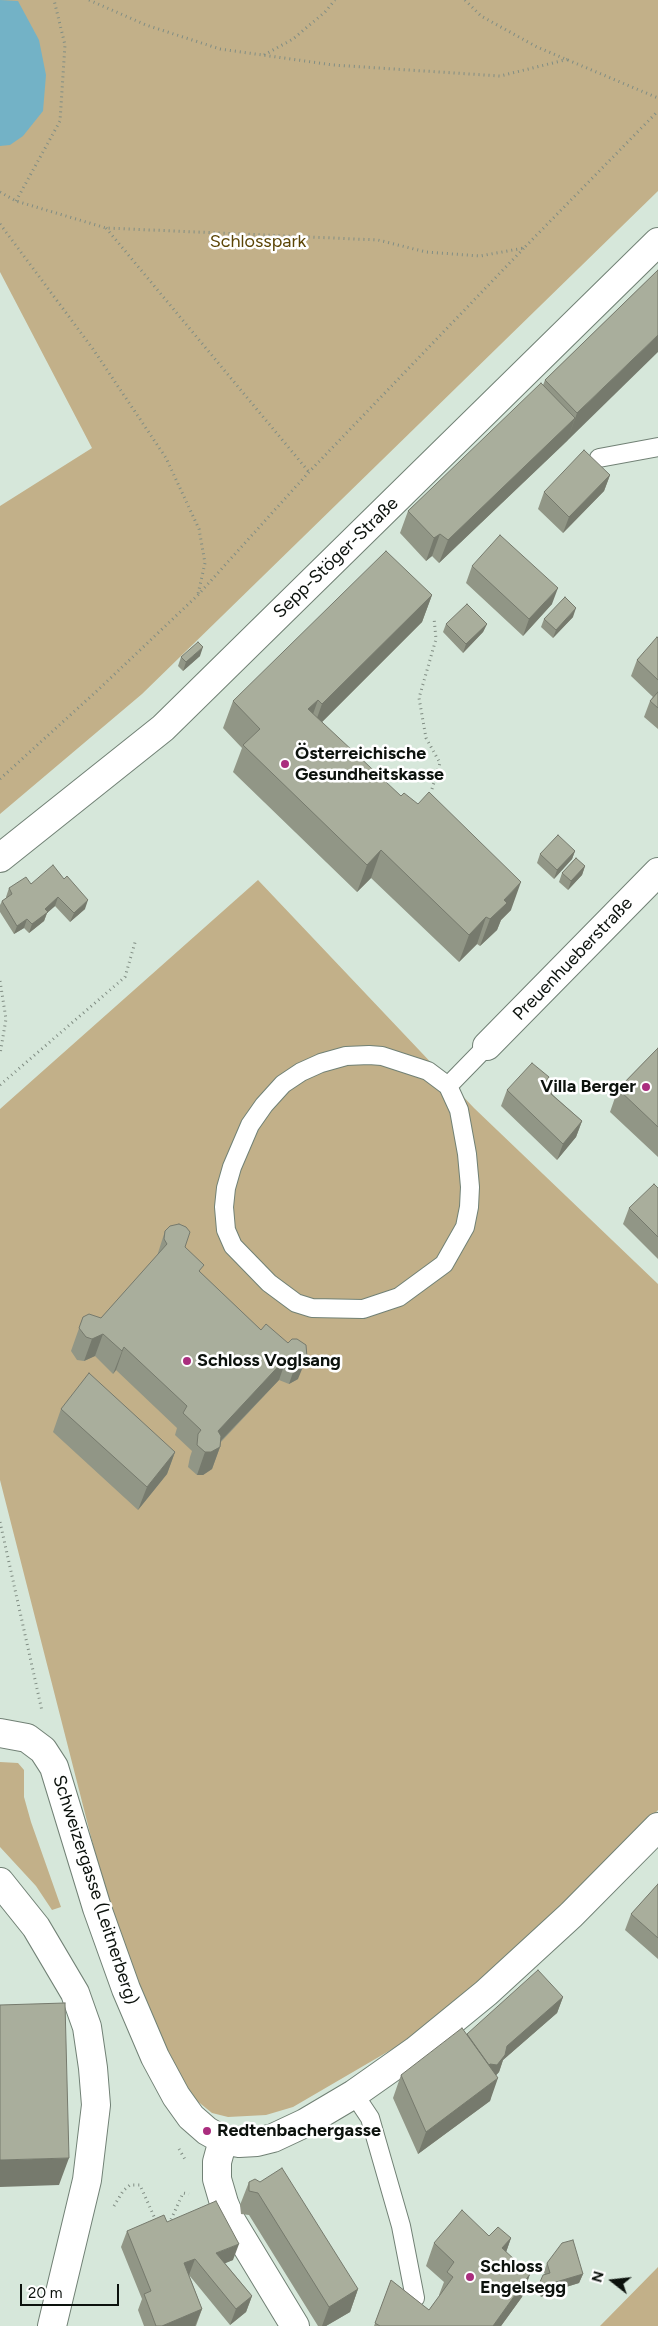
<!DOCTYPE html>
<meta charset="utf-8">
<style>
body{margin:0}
#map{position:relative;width:658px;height:2326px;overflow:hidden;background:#d6e7da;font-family:Figtree,sans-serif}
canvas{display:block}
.north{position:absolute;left:588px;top:2256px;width:50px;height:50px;-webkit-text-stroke:4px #fff;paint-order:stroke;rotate:286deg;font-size:14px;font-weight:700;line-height:20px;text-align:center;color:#0c120d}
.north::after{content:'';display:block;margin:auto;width:18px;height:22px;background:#0c120d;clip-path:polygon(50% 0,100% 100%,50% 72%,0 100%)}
.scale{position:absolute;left:20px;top:2284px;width:99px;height:22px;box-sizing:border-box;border:2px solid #0c120d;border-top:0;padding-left:6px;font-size:15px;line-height:18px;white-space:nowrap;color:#0c120d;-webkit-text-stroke:4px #fff;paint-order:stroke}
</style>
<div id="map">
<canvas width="658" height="2326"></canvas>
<div class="north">N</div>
<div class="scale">20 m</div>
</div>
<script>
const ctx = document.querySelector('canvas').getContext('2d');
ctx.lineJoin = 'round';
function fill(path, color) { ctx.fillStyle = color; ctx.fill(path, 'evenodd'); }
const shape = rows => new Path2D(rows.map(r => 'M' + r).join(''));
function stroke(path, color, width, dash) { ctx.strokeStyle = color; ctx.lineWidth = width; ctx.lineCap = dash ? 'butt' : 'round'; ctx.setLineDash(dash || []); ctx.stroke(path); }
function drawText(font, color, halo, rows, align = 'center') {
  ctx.font = font + ' Figtree,sans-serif'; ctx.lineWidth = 5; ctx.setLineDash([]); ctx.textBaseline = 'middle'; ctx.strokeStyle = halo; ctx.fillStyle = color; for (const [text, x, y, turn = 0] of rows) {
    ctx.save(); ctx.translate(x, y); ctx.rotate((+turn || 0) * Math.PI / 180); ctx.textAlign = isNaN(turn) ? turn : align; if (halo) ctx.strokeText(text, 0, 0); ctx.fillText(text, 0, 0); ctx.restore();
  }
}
fill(shape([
 [0,0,658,0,658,191,142,694,0,814,0,506,92,448,0,272],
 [258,880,474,1108,658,1284,658,1810,629,1845,482,1982,425,2030,293,2107,266,2115,228,2117,212,2113,196,2100,171,2071,146,2023,103,1884,0,1480,0,1109],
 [0,1762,18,1763,24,1770,24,1797,31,1822,61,1907,52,1910,36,1886,0,1847],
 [658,2267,658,2326,600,2326]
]), '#c2b089');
fill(shape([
 [0,0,18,1,39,40,46,75,43,111,23,136,10,145,0,146]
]), '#73b2c6');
const service = shape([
 [599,458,658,447],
 [448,1086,459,1110,467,1154,470,1187,469,1207,465,1227,444,1264,399,1297,363,1309,312,1308,296,1303,269,1283,233,1246,226,1230,224,1207,226,1188,232,1167,250,1125,264,1105,283,1084,301,1072,321,1063,346,1056,369,1055,382,1056,428,1071,448,1086,487,1046],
 [354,2094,370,2118,401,2226,415,2298]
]);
const minor = shape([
 [0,858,163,728,658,242],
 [487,1046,658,872],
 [0,1733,27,1738,43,1750,54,1767,97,1908,126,1989,155,2057,176,2096,191,2117,207,2131,223,2140,239,2143,257,2142,273,2138,305,2123,354,2094,415,2051,486,1993,571,1915,658,1827],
 [0,1882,36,1927,75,1993,87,2027,93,2068,96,2105,87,2180,52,2326],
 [223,2140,217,2162,217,2179,224,2203,232,2222,295,2326]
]);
stroke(service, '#718175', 20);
stroke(minor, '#718175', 30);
stroke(shape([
 [89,0,146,25,220,49,333,65,500,76,569,59],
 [465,0,481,16,537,47,658,98],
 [264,55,293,39,325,12,335,0],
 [0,192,16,201,106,228,378,240,426,252,480,256,524,248,658,111],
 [16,201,60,121,65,45,54,0],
 [0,224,93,349,166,458,199,529,205,563,198,594],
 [106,228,309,472],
 [0,779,99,689,198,595,309,472,524,248],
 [432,789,440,763,426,738,419,698,436,639,434,618],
 [0,981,6,1019,0,1054],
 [0,1085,125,977,136,939],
 [0,1522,42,1711],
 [179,2149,186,2161],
 [114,2206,123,2191,130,2185,140,2185,156,2221],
 [169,2224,183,2193,189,2194]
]), '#808d83', 3, [1, 4]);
stroke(service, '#fff', 18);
stroke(minor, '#fff', 28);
fill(shape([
 [658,270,567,441,439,563,432,556,426,561,400,533,408,511,543,385,545,380],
 [610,475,604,491,563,533,538,509,544,492],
 [472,566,552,604,523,636,466,583],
 [432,595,422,622,322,722,511,910,501,920,497,930,480,946,477,944,459,962,371,878,357,892,233,772,242,748,223,728,233,701],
 [573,617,553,638,541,627,544,619],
 [446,624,487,624,483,632,463,653,443,632],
 [658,638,658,729,644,717,650,701,653,697,631,676,637,660],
 [200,656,183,671,178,666,181,657],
 [575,851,572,859,554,879,537,863,540,854],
 [585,866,582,875,568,890,559,882,562,873],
 [31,884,85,909,70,922,55,906,47,913,44,921,29,933,24,928,14,934,0,912,0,905,2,901,6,898,6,897,9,888],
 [658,1048,658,1157,610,1112,618,1089],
 [547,1082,553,1095,582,1121,576,1137,557,1160,501,1106,507,1090],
 [658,1188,658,1259,623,1224,629,1208],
 [165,1231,185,1247,201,1273,261,1330,288,1343,297,1339,298,1379,289,1384,279,1380,221,1442,220,1447,212,1469,203,1475,197,1475,188,1467,190,1457,192,1451,175,1435,177,1428,116,1370,113,1374,95,1356,84,1361,77,1360,71,1351,83,1317,101,1318,157,1256],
 [61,1409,175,1452,167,1474,138,1510,53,1432],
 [658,1884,658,1959,625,1930,631,1914],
 [563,1997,557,2013,503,2060,499,2072,496,2075,490,2101,418,2154,393,2098,401,2075,467,2034],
 [249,2182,260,2182,358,2289,350,2312,326,2326,318,2326,249,2215,241,2214,240,2205],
 [167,2222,233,2260,225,2263,252,2296,246,2312,230,2325,189,2275,202,2309,196,2326,144,2326,138,2310,142,2299,121,2247,127,2231],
 [489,2236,511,2238,506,2252,530,2274,522,2297,501,2326,374,2326,391,2280,429,2310,440,2295,439,2295,444,2282,426,2266,434,2243],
 [547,2263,583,2274,579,2283,553,2291,541,2297,536,2291,540,2282,545,2275,544,2272]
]), '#919686');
fill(shape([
 [658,335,658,352,567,441,577,413],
 [575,418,567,441,439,563,448,540],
 [610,475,604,491,563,533,569,517],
 [440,534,432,556,426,561,434,538],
 [558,588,552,604,523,636,529,619],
 [432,595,422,622,312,732,322,704],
 [576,608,573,617,553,638,556,630],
 [487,624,483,632,463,653,466,644],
 [203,647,200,656,183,671,186,662],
 [318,700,308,728,308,709],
 [381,850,371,878,357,892,367,865],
 [575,851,572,859,554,879,557,870],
 [585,866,582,875,568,890,571,881],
 [521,882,511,910,501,920,497,930,480,946,490,919,504,900],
 [58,897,55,906,47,913,44,921,29,933,32,924,45,909],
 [88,900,85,909,70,922,74,913],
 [486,917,477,944,459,962,469,935],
 [27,919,24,928,14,934,17,926],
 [582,1121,576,1137,557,1160,563,1144],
 [103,1334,95,1356,84,1361,92,1339],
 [124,1347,116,1370,113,1374,122,1351],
 [287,1357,279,1380,210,1452,220,1447,212,1469,203,1475,197,1475,205,1452,218,1431],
 [307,1357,298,1379,289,1384,297,1361],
 [175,1452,167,1474,138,1510,147,1487],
 [563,1997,557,2013,503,2060,499,2072,491,2081,486,2068,507,2046],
 [498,2078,490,2101,418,2154,426,2132],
 [69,2158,59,2185,0,2187,0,2160],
 [511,2238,503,2261,502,2248],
 [239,2244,233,2260,211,2269,216,2253],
 [195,2259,189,2275,178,2279,184,2263],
 [530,2274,522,2297,501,2326,493,2326],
 [583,2274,579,2283,553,2291,541,2297,544,2289,556,2282],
 [358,2289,350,2312,326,2326,322,2326,329,2307],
 [252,2296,246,2312,230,2325,236,2309],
 [202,2309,195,2326,162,2326]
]), '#767a6d');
const building = shape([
 [658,270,658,335,577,413,545,380,658,270],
 [541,383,575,418,448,540,440,534,434,538,408,511,541,383],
 [584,450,610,475,569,517,544,492,584,450],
 [500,535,558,588,529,619,472,566,500,535],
 [386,551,432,595,322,704,318,700,308,709,401,796,404,793,418,804,429,792,521,882,504,900,507,903,490,919,486,917,469,935,381,850,367,865,243,745,260,729,233,701,386,551],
 [565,597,576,608,556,630,544,619,565,597],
 [467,604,487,624,466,644,446,624,467,604],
 [657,637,658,638,658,680,637,660,657,637],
 [198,642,203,647,186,662,181,657,198,642],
 [658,692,658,708,650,701,658,692],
 [558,835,575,851,557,870,540,854,558,835],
 [576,858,585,866,571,881,562,873,576,858],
 [53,865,64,879,67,876,88,900,74,913,58,897,45,909,48,912,32,924,27,919,17,926,2,901,12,894,9,888,26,877,31,884,53,865],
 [658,1048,658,1127,618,1089,658,1048],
 [532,1063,549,1077,546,1081,555,1089,551,1094,582,1121,563,1144,507,1090,532,1063],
 [654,1184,658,1188,658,1237,629,1208,654,1184],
 [179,1224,186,1227,190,1232,185,1247,204,1265,199,1271,261,1330,266,1324,288,1343,292,1339,297,1339,306,1345,307,1357,297,1361,287,1357,218,1431,221,1436,220,1447,211,1452,205,1452,197,1445,198,1434,201,1430,183,1413,187,1406,124,1347,122,1351,103,1334,92,1339,86,1337,79,1328,83,1317,89,1314,101,1318,167,1244,164,1239,165,1231,170,1226,179,1224],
 [89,1373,175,1452,147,1487,61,1409,89,1373],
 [658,1884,658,1938,631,1914,658,1884],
 [538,1970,563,1997,507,2046,505,2055,497,2065,490,2064,489,2065,467,2034,538,1970],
 [65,2003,69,2158,0,2160,0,2005,65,2003],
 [462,2028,498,2078,426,2132,401,2075,462,2028],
 [282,2168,358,2289,329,2307,258,2193,249,2191,249,2182,255,2179,260,2182,282,2168],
 [216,2201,239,2244,216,2253,252,2296,236,2309,195,2259,184,2263,202,2309,162,2326,156,2326,144,2294,151,2291,127,2231,164,2215,167,2222,216,2201],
 [462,2210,489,2236,498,2227,511,2238,502,2248,530,2274,493,2326,380,2326,375,2323,391,2280,429,2310,453,2277,447,2272,454,2262,434,2243,462,2210],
 [573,2240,583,2274,556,2282,544,2289,540,2282,543,2275,550,2273,547,2263,562,2243,573,2240]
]);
fill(building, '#a9ae9c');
stroke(building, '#767a6d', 1);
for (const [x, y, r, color] of [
 [285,764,5,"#aa2d7e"],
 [646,1087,5,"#aa2d7e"],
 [187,1361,5,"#aa2d7e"],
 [207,2131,5,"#aa2d7e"],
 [470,2277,5,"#aa2d7e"]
]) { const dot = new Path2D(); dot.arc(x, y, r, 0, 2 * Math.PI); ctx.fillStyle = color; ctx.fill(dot); stroke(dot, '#fff', 2); }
drawText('18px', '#5c4506', '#fff', [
 ["Schlosspark",258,242]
]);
drawText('18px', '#0c120d', '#fff', [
 ["Sepp-Stöger-Straße",336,558,-44],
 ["Preuenhueberstraße",573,959,-46],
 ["Schweizergasse (Leitnerberg)",95,1890,72]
]);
drawText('bold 18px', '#0c120d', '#fff', [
 ["Österreichische",295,754],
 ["Gesundheitskasse",295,775],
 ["Villa Berger",636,1087,"right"],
 ["Schloss Voglsang",197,1361],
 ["Redtenbachergasse",217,2131],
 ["Schloss",480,2267],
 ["Engelsegg",480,2288]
], 'left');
</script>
